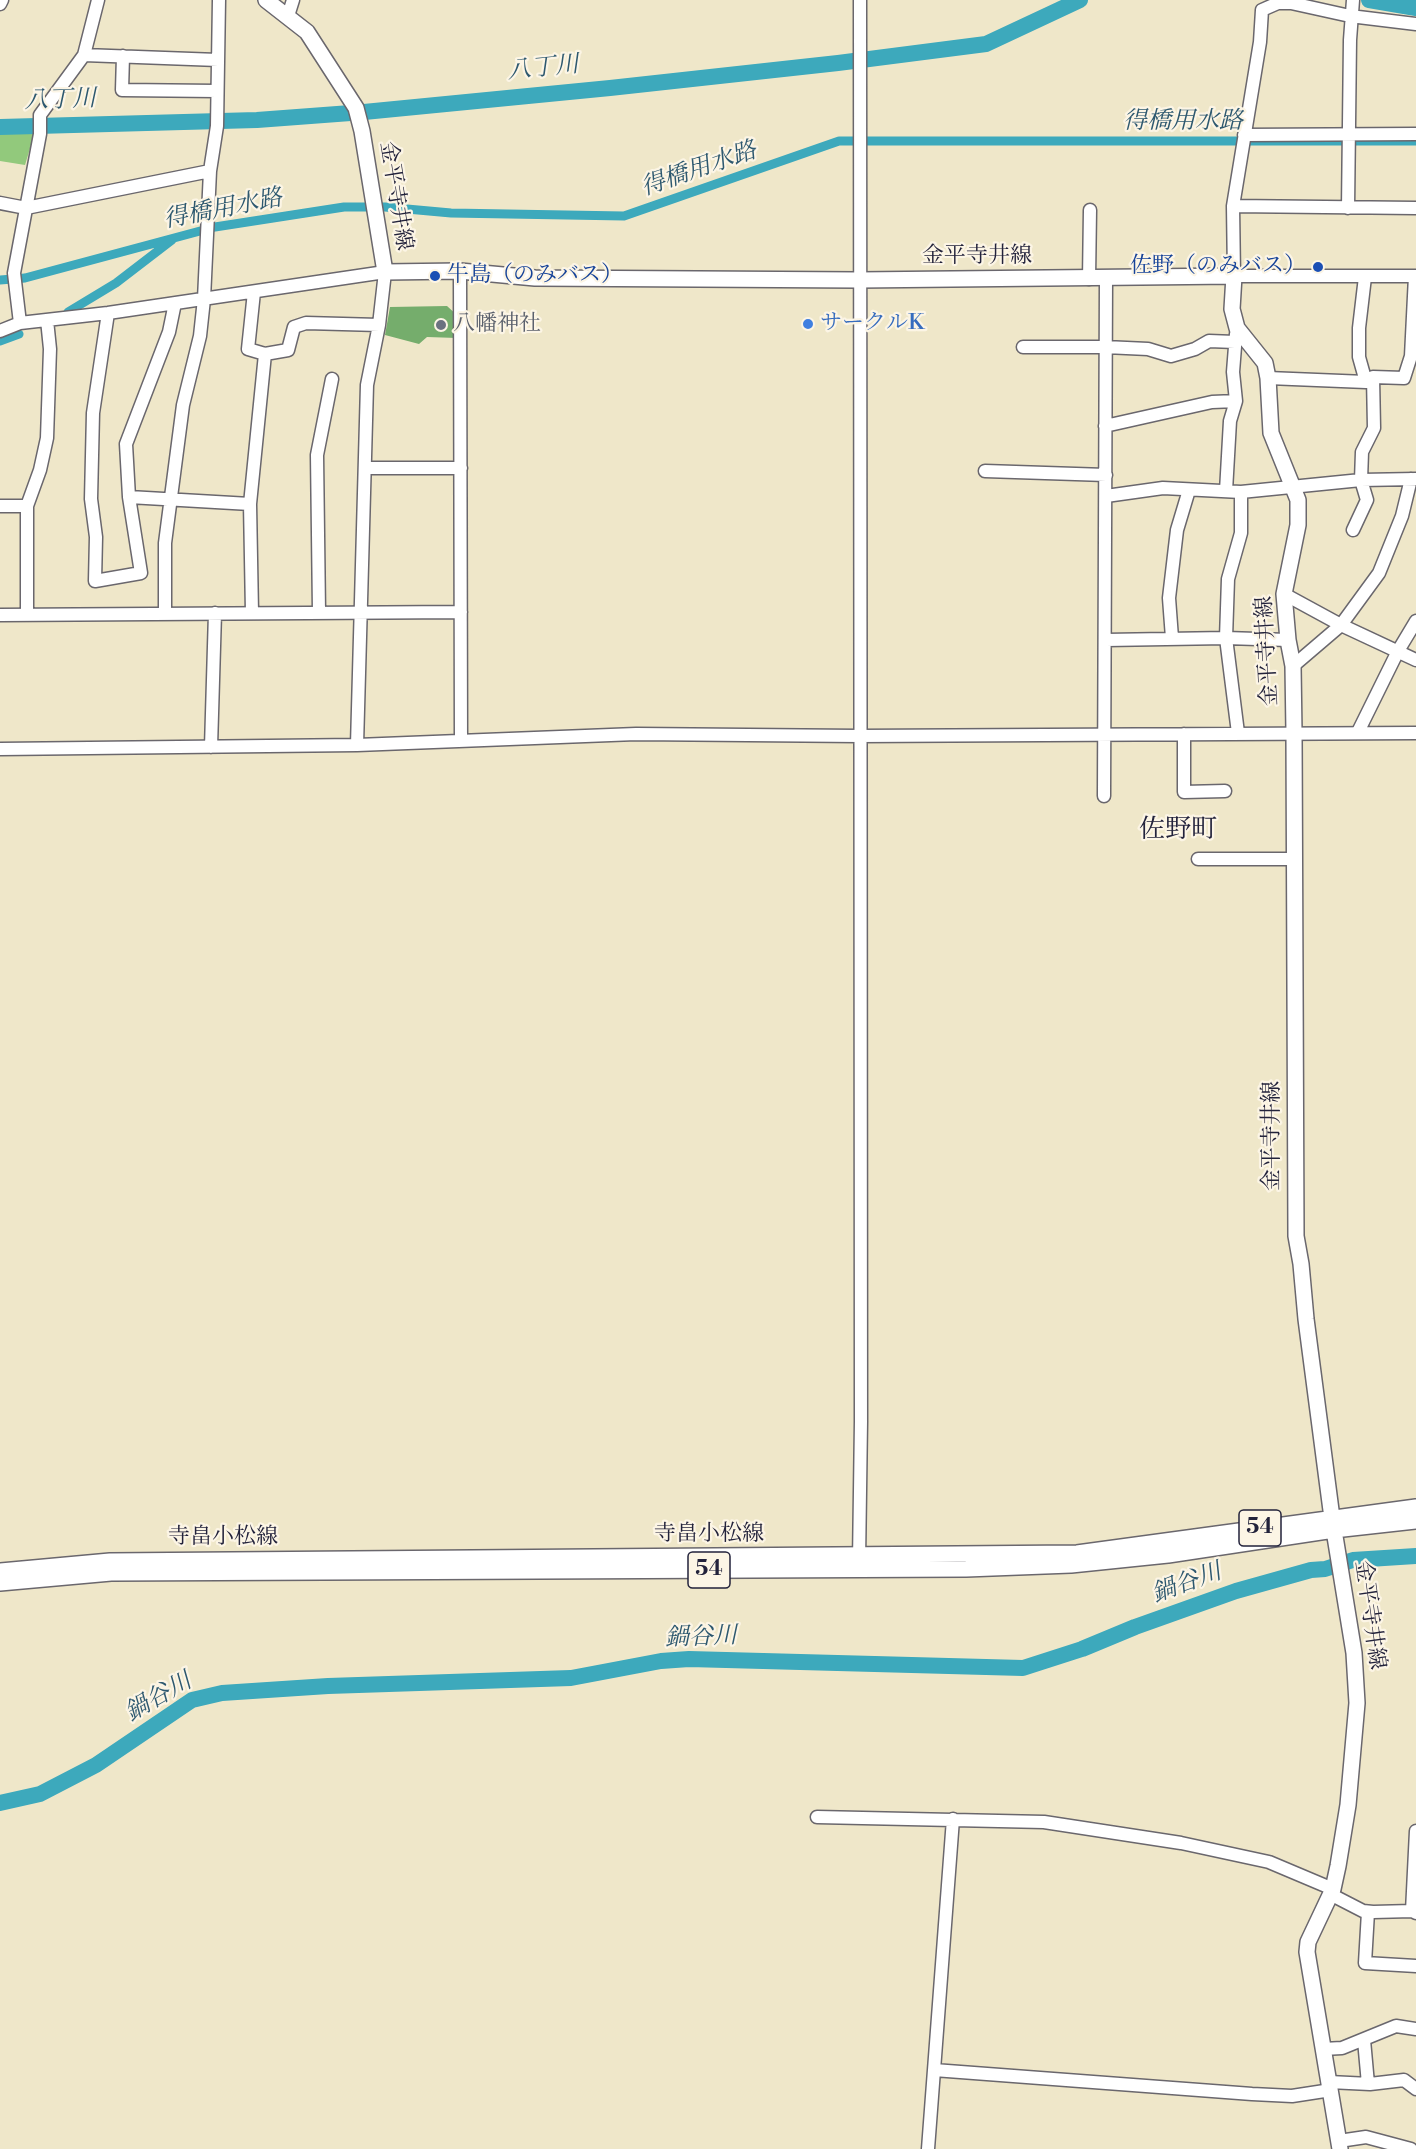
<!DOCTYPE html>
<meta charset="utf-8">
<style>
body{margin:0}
canvas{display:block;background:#efe7c9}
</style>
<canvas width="1416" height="2149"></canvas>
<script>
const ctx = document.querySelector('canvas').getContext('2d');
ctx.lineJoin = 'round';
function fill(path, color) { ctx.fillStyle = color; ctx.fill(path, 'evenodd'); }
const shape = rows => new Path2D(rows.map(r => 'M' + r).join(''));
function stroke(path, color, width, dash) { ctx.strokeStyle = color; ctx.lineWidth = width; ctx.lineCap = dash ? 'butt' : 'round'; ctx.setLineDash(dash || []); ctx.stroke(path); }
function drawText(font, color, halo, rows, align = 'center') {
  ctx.font = font + ' "Libre Bodoni","Noto Serif JP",serif'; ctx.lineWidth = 4.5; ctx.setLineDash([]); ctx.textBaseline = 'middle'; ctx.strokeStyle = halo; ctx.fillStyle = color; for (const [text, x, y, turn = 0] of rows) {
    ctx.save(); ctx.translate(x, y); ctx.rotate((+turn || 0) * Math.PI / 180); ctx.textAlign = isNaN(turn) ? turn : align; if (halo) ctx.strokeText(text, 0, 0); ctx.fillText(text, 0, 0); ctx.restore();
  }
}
fill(shape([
 [35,132,25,165,0,161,0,133]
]), '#92c97c');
fill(shape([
 [447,306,459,317,457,338,427,337,419,344,385,335,390,307]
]), '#75ad6c');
stroke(shape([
 [0,280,25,278,215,227,344,207,385,207,451,213,624,216,839,141,1416,141],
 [68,312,116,283,172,240],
 [0,341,19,334]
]), '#3da9bc', 9);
stroke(shape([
 [1369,0,1416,8],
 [0,127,257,120,364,112,610,88,838,63,986,44,1080,0],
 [0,1803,40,1794,96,1765,192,1700,222,1693,328,1686,571,1678,661,1661,689,1659,1023,1668,1082,1649,1135,1627,1236,1591,1311,1570,1325,1569,1353,1560,1416,1556]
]), '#3da9bc', 16);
const minor = shape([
 [0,4,2,0],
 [288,16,293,0],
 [1416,24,1350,16,1291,3,1278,3,1262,10,1260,42,1233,206,1234,276,1416,276],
 [84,55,218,60],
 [123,56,122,90,217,91],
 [1244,135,1416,134],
 [0,203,26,208,210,171],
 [1233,206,1416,208],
 [1348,208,1350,40,1353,0],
 [460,271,461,741],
 [1365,277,1359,328,1359,357,1366,382],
 [1089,279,1090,210],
 [108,313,93,413,91,499,96,537,95,581,141,573,129,497,126,444,169,332,175,303],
 [20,323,14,273,40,134,40,115,84,55,98,0],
 [0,331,20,323,108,313,385,272,379,325,367,385,357,745],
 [1023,347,1105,347,1148,349,1171,356,1195,349,1209,341,1235,342],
 [265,354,288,350,294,327,306,323,379,325],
 [1411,356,1415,276],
 [1268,378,1366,382,1373,377,1404,378,1411,356,1416,353],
 [1105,426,1212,402,1236,401],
 [365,468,461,468],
 [985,471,1106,475],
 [1226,491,1230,421,1236,401,1233,372,1236,334],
 [1106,496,1163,488,1241,492,1361,480,1416,479],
 [129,497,250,504],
 [0,506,27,506],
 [1353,530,1367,500,1361,480,1362,452,1374,428,1373,377],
 [1284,594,1341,625,1416,660],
 [319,612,317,455,332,379],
 [165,613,165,543,183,405,200,336,204,299,210,171,217,126,219,0],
 [252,613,250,504,265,354,248,349,254,292],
 [0,615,461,612],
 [27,615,27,506,40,470,47,438,50,349,47,320],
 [1172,638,1169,598,1177,530,1189,490],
 [1106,640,1226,638,1288,640],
 [1293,666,1341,625,1379,573,1402,516,1411,479],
 [1358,732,1398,651,1416,621],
 [1238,733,1226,638,1228,579,1241,533,1241,492],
 [1184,734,1184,792,1225,791],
 [211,747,215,613],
 [0,749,357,745,636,734,859,736,1416,733],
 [1104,796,1106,278],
 [1198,859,1294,859],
 [859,1561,861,1421,860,0],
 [817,1817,1044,1822,1181,1843,1269,1862,1333,1889],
 [953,1819,934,2070,1252,2094,1292,2096,1331,2090],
 [1330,1894,1363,1911,1373,1912,1412,1911,1416,1913],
 [1412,1911,1416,1831],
 [1368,1912,1365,1963,1416,1966],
 [1364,2040,1368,2084],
 [1323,2049,1342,2048,1396,2026,1416,2029],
 [1329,2082,1370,2084,1404,2080,1416,2089],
 [1339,2141,1366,2137,1411,2149],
 [928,2149,934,2070]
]);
const major = shape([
 [266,0,307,32,356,108,362,131,385,272,460,271,535,278,859,280,1234,276,1232,309,1237,328,1265,363,1268,378,1271,433,1298,500,1298,525,1284,594,1288,640,1293,666,1294,733,1296,1236,1301,1264,1306,1319,1332,1518,1354,1653,1357,1703,1348,1805,1338,1866,1333,1889,1308,1942,1307,1952,1340,2149],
 [0,1571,110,1561,1077,1553,1416,1507],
 [0,1583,111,1573,966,1569,1071,1565,1168,1555,1334,1530,1416,1521]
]);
stroke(minor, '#6a676d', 15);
stroke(major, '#6a676d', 18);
stroke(minor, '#fff', 12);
stroke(major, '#fff', 15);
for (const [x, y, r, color] of [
 [1318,267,6,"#1a4fb4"],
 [435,276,6,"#1a4fb4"],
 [808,324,6,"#3f7fe0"],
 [441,325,6,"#6b7280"]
]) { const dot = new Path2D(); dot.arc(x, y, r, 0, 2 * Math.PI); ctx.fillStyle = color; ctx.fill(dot); stroke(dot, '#fcf5e5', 2); }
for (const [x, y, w] of [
 [1260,1528,42],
 [709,1570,42]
]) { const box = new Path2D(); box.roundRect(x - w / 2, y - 18, w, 36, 4.5); ctx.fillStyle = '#fcf5e5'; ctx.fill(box); stroke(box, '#22223b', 1.5); }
drawText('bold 21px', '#22223b', null, [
 ["54",1260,1528],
 ["54",709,1570]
]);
drawText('22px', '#22223b', '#fcf5e5', [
 ["金平寺井線",395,196,81],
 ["金平寺井線",977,257],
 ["金平寺井線",1268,651,-93],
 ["金平寺井線",1273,1136,-90],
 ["寺畠小松線",709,1535],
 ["寺畠小松線",223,1538],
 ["金平寺井線",1369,1615,82]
]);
drawText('22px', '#164399', '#fcf5e5', [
 ["佐野（のみバス）",1306,267],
 ["牛島（のみバス）",447,276,"left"]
], 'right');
drawText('22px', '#366cbe', '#fcf5e5', [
 ["サークルK",820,324]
], 'left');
drawText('22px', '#5b616d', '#fcf5e5', [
 ["八幡神社",453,325]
], 'left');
drawText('italic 24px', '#2d586f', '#fcf5e5', [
 ["八丁川",543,69,-6],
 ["八丁川",60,101,-2],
 ["得橋用水路",1183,122],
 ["得橋用水路",699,170,-19],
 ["得橋用水路",223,210,-11],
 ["鍋谷川",1187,1584,-20],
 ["鍋谷川",701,1638,-2],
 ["鍋谷川",159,1698,-30]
]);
drawText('26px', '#22223b', '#fcf5e5', [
 ["佐野町",1178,831]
]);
</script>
